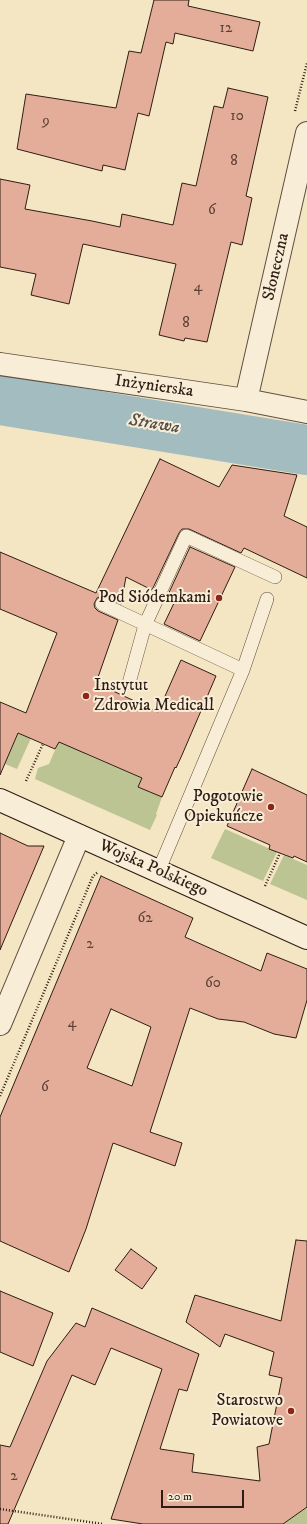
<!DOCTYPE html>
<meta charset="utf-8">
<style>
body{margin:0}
#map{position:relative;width:307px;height:1524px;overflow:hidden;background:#f4e5c3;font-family:"IM FELL DW Pica",serif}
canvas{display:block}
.scale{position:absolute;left:161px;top:1490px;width:83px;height:18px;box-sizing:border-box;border:2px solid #2f1d14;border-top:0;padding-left:5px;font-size:12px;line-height:14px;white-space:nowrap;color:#2f1d14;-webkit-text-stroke:3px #f8eed8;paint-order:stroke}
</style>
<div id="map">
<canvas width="307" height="1524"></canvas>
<div class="scale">20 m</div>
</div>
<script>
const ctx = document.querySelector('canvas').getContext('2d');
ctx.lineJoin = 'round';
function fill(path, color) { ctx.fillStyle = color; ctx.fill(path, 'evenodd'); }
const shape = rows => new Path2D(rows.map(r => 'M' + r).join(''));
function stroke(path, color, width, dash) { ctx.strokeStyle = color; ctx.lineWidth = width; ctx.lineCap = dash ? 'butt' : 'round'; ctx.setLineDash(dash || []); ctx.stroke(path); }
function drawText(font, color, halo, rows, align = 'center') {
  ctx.font = font + ' "IM FELL DW Pica",serif'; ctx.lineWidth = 4; ctx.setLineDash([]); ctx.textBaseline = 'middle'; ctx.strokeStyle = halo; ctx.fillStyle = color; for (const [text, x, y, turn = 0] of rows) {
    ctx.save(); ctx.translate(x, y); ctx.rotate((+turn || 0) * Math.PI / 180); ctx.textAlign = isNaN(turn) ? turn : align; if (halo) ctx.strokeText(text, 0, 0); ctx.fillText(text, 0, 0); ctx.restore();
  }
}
fill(shape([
 [18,733,31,738,17,769,5,764],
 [59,741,85,752,85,754,142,778,138,787,162,797,156,814,157,815,150,830,35,779,38,768,49,764],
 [225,829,277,852,263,881,211,858],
 [284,855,307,865,307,900,270,884],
 [307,1507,307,1524,283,1524]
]), '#bdc493');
stroke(shape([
 [0,400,307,450]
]), '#a2bcbf', 50);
const building = shape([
 [154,0,189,0,188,6,260,22,253,51,175,33,173,44,166,42,149,116,138,113,125,170,103,165,102,171,17,149,26,94,116,108,129,51,141,53,154,0],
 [228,88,268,97,246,196,252,198,242,245,231,242,207,342,185,338,184,341,159,335,176,264,83,244,69,304,31,295,36,274,0,267,0,179,30,185,25,209,92,221,120,227,122,214,173,225,182,183,196,186,214,106,223,108,228,88],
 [160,459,219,487,232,465,297,475,284,516,307,527,307,578,244,548,241,553,189,529,182,529,179,533,152,590,126,577,121,604,102,596,97,598,94,604,95,608,98,611,118,620,96,683,158,712,181,660,216,676,182,755,176,768,175,767,162,797,138,787,142,778,59,742,55,749,18,733,0,775,0,702,26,713,57,633,0,609,0,552,96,593,160,459],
 [190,547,235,567,200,641,164,624,175,601,167,597,190,547],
 [252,769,307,795,307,862,294,856,293,858,269,849,270,845,227,826,252,769],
 [0,833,28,846,44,846,0,950,0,833],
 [101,876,193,918,185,937,261,971,267,953,307,969,307,1000,296,1038,274,1034,244,1022,218,1019,190,1008,150,1132,182,1143,175,1166,113,1143,86,1229,69,1272,0,1241,0,1117,101,876],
 [111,1009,151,1027,132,1086,87,1068,111,1009],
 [296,1240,307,1241,307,1507,283,1524,143,1524,111,1519,162,1369,111,1348,95,1385,72,1375,8,1524,0,1524,0,1445,10,1447,47,1361,76,1323,85,1327,92,1308,199,1354,187,1391,179,1389,160,1449,194,1454,192,1472,260,1481,257,1447,269,1444,282,1378,269,1375,274,1352,225,1334,220,1347,186,1322,195,1295,281,1321,296,1240],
 [131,1249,157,1268,142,1289,115,1270,131,1249],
 [0,1291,53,1313,33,1366,0,1352,0,1291]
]);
fill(building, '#e4ad99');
stroke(building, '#2f1d14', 1);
const lane = shape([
 [102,604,243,670],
 [129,683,145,625,186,536,275,577],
 [158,872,243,670,267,599]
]);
const street = shape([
 [0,364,246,400,307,412],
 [246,400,307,133],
 [0,1024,79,836]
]);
const secondary = shape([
 [0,800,307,938]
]);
stroke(lane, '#604f40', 14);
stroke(street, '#604f40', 24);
stroke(secondary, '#2f1d14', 24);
stroke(shape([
 [295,111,307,63],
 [26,781,43,744],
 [265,886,280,853],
 [0,1096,93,876,98,872],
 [0,1509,103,1524]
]), '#2f1d14', 2.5, [1, 2]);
stroke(lane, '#f8eed8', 13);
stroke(street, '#f8eed8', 22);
stroke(secondary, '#f8eed8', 22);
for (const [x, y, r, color] of [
 [219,598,4,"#8f2418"],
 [86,696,4,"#8f2418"],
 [271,807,4,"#8f2418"],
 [291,1411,4,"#8f2418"]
]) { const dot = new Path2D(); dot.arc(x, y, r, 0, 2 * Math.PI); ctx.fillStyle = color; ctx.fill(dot); stroke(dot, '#f8eed8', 1.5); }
drawText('15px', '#5c4135', null, [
 ["12",226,29],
 ["10",237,117],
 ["9",46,122],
 ["8",234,162],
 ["6",212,211],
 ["4",198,288],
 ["8",186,324],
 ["62",145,919],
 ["2",90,945],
 ["60",213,984],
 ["4",72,1024],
 ["6",45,1088],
 ["2",14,1477]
]);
drawText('17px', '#2f1d14', '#f8eed8', [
 ["Słoneczna",277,267,-77],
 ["Inżynierska",154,387,8],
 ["Wojska Polskiego",153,869,24]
]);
drawText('17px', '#2f1d14', '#f8eed8', [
 ["Pod Siódemkami",211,598],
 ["Instytut",94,686,"left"],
 ["Zdrowia Medicall",94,706,"left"],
 ["Pogotowie",263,797],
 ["Opiekuńcze",263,817],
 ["Starostwo",283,1401],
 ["Powiatowe",283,1421]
], 'right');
drawText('italic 18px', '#524d47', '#f8eed8', [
 ["Strawa",154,425,9]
]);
</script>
